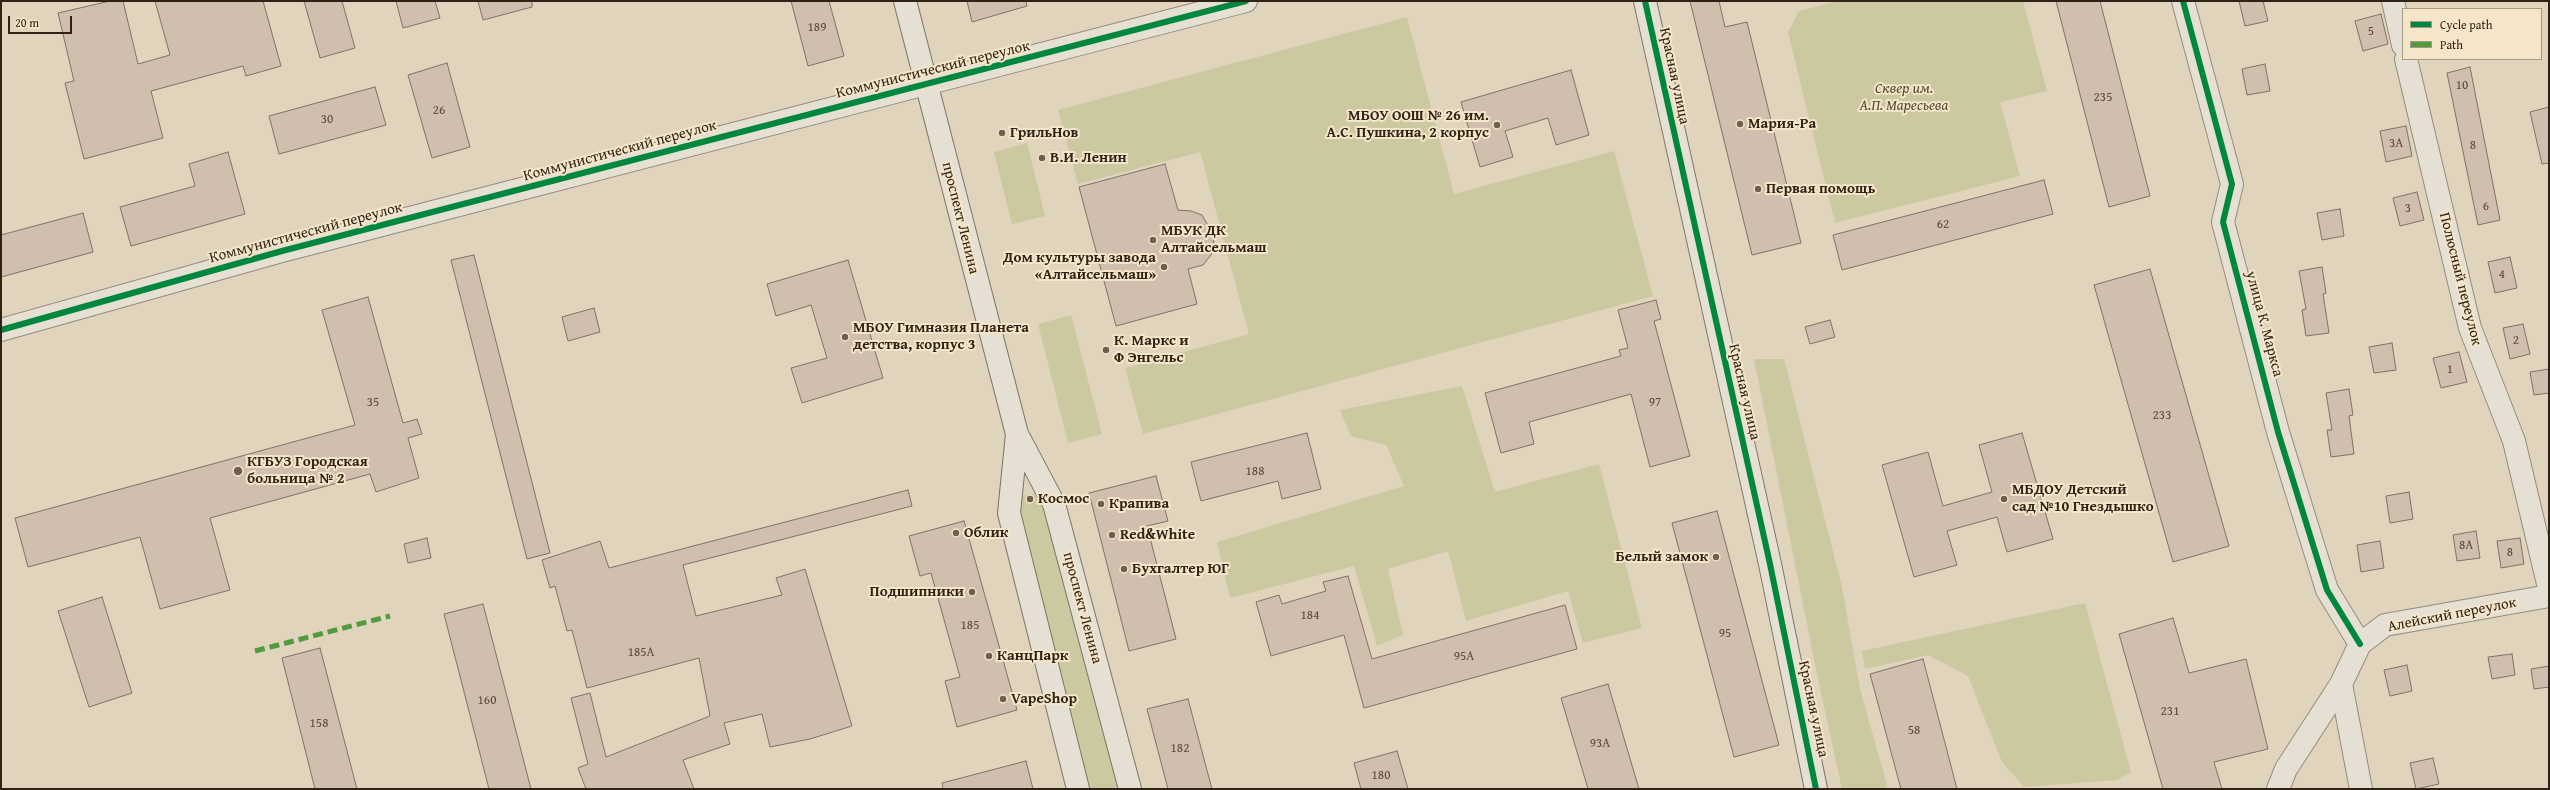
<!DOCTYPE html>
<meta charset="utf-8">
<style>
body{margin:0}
#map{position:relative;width:2550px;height:790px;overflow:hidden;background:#e0d4bd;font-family:"Gentium Book Plus",serif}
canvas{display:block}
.frame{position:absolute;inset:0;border:2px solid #302216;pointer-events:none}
.legend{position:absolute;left:2402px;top:8px;width:140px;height:52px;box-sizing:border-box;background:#f5e6ca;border:1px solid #a69882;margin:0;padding:5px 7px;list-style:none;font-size:12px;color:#302216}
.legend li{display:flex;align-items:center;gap:8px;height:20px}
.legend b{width:20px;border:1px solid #a69882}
.scale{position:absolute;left:8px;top:16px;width:64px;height:18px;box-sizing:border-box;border:2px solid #302216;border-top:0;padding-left:5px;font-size:12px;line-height:14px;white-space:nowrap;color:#302216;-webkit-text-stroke:3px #f5e6ca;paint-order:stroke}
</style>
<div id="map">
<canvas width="2550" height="790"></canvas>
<div class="frame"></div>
<ul class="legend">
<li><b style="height:5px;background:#00873e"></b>Cycle path</li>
<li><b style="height:5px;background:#509b3d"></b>Path</li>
</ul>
<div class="scale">20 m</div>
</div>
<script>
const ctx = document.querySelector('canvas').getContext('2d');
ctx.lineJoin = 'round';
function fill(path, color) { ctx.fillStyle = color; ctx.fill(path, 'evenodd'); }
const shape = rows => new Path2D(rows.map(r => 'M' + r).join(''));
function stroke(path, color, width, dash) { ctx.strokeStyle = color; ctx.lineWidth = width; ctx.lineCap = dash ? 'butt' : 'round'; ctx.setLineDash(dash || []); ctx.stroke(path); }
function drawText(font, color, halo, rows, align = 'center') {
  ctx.font = font + ' "Gentium Book Plus",serif'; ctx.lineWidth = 4; ctx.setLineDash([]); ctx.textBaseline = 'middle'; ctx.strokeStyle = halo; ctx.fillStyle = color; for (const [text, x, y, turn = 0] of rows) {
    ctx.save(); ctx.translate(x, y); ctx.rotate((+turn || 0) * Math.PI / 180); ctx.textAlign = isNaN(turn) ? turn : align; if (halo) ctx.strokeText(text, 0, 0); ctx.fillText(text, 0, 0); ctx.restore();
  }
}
fill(shape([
 [1837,1,2023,1,2047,91,2000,102,2020,176,1835,223,1788,32,1799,11],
 [1407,17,1454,194,1614,151,1653,296,1143,434,1125,368,1249,334,1200,152,1078,184,1058,110],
 [1027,143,1045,216,1012,224,994,152],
 [1071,315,1102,434,1068,443,1038,324],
 [1754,359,1784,359,1842,587,1860,689,1888,789,1842,789,1818,679],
 [1462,386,1495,492,1599,464,1642,628,1583,643,1568,591,1466,621,1448,551,1388,569,1403,635,1377,646,1354,566,1230,598,1217,542,1404,486,1386,445,1351,436,1340,410],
 [1035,493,1048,506,1121,789,1087,789,1015,507,1020,496],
 [2085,603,2131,772,2118,780,2024,787,2002,762,1968,676,1928,655,1865,669,1862,651]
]), '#ccc8a0');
const building = shape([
 [110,1,123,1,138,64,170,55,155,1,263,1,281,66,246,76,243,66,151,91,163,138,84,159,65,83,74,81,58,13,110,1],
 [304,1,342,1,355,48,320,58,304,1],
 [396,1,435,1,440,18,403,28,396,1],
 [478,1,532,1,532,7,483,20,478,1],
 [791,1,829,1,844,56,808,66,791,1],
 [967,1,1026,1,1027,6,972,22,967,1],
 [1690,1,1719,1,1725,27,1747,22,1801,243,1752,255,1690,1],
 [2056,1,2100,1,2150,196,2109,207,2056,1],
 [2239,1,2263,1,2268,21,2245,26,2239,1],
 [2381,14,2388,44,2363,51,2355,21,2381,14],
 [447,63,470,147,432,158,408,75,447,63],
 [2265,64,2270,91,2247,95,2242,69,2265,64],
 [2470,67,2500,220,2478,225,2447,73,2470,67],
 [1571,70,1589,135,1556,145,1548,118,1505,131,1513,157,1480,167,1461,102,1571,70],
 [375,87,386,125,279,154,269,116,375,87],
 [2549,107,2549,163,2542,164,2530,112,2549,107],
 [2406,126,2412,156,2386,162,2380,131,2406,126],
 [228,152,245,214,131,246,120,207,195,186,189,164,228,152],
 [1165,164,1178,210,1191,211,1202,215,1213,234,1214,246,1211,255,1203,265,1188,269,1197,304,1116,326,1079,187,1165,164],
 [2044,180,2053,214,1842,270,1833,235,2044,180],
 [2417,192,2424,220,2400,226,2393,198,2417,192],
 [2340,209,2344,236,2322,240,2317,213,2340,209],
 [83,213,93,252,1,277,1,235,83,213],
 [474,255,550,553,527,559,451,260,474,255],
 [2510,257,2517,288,2495,293,2488,262,2510,257],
 [848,260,883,378,802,403,791,368,827,358,811,305,776,316,767,284,848,260],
 [2322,267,2326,293,2323,294,2329,333,2306,336,2302,310,2306,309,2299,271,2322,267],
 [2150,269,2229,546,2173,562,2094,285,2150,269],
 [368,297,403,423,417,419,422,434,408,438,419,478,376,492,370,474,210,518,230,590,160,609,140,537,28,567,15,518,355,425,322,310,368,297],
 [1656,300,1661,319,1654,321,1690,456,1650,467,1631,394,1529,422,1534,444,1501,453,1485,393,1621,356,1619,350,1628,348,1618,310,1656,300],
 [594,308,600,332,568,341,562,317,594,308],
 [1830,320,1835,337,1810,344,1805,327,1830,320],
 [2523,324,2530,354,2510,359,2503,328,2523,324],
 [2392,343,2396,370,2374,373,2369,347,2392,343],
 [2459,352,2467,382,2441,388,2433,358,2459,352],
 [2549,369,2549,393,2534,395,2530,372,2549,369],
 [2349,389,2353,415,2349,416,2354,454,2331,457,2327,430,2332,430,2326,393,2349,389],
 [1307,433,1321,489,1282,499,1278,481,1201,501,1191,462,1307,433],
 [2022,433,2053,539,2007,552,1997,517,1947,531,1957,565,1914,577,1882,465,1928,452,1943,506,1992,492,1979,445,2022,433],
 [1156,476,1168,521,1147,526,1176,639,1129,651,1089,493,1156,476],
 [908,490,912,506,683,565,696,616,782,595,776,578,805,569,852,726,810,739,770,747,762,714,724,723,730,744,683,760,694,789,586,789,578,768,588,764,571,698,590,693,606,757,710,716,699,658,587,688,572,630,567,631,555,586,550,588,542,560,600,541,609,568,908,490],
 [2409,492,2413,519,2390,523,2386,496,2409,492],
 [1717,511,1779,745,1734,757,1672,523,1717,511],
 [964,521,1017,710,957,727,945,681,960,677,931,573,920,576,909,536,964,521],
 [2476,531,2480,558,2457,561,2453,535,2476,531],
 [427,538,431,558,408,563,404,544,427,538],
 [2520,538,2524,564,2501,568,2497,541,2520,538],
 [2380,541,2384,568,2361,572,2357,545,2380,541],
 [1348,576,1372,659,1565,605,1577,649,1364,708,1344,635,1271,656,1256,602,1279,595,1282,604,1326,591,1323,582,1348,576],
 [102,597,132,693,89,707,58,611,102,597],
 [483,604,531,789,489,789,444,614,483,604],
 [2173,618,2189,673,2246,659,2268,749,2214,762,2222,789,2163,789,2119,634,2173,618],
 [320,648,357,789,315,789,282,658,320,648],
 [2512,654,2515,675,2492,679,2488,657,2512,654],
 [1923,659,1957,789,1901,789,1870,674,1923,659],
 [2407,665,2412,691,2390,696,2384,670,2407,665],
 [2549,666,2549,687,2534,689,2531,669,2549,666],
 [1608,684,1639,789,1588,789,1561,698,1608,684],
 [1188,699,1212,789,1168,789,1147,709,1188,699],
 [1397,751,1408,789,1361,789,1354,763,1397,751],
 [2433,758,2439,784,2416,789,2410,763,2433,758],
 [1026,761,1033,789,943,789,942,783,1026,761]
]);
fill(building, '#d0beaf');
stroke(building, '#7b7366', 1);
const street = shape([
 [2183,1,2232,184,2223,222,2278,432,2327,590,2360,644],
 [2393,1,2403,45],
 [2406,59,2470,328,2514,441,2549,588],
 [1,330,282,251,1246,1],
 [2341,684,2361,789],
 [2278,789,2286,769,2341,684,2360,644,2385,625,2549,596]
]);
const secondary = shape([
 [905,1,1017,434,1054,504,1130,789],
 [1645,1,1770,564,1816,789],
 [1017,434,1009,513,1078,789]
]);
stroke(street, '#938b7d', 24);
stroke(secondary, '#7b7366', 24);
stroke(street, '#e6e0d4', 22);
stroke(secondary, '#e6e0d4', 22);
stroke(shape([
 [255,651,390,616]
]), '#509b3d', 5, [10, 5]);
stroke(shape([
 [1645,1,1770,564,1816,789],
 [2183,1,2232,184,2223,222,2278,432,2327,590,2360,644],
 [1,330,282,251,1246,1]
]), '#00873e', 6);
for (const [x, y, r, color] of [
 [1740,124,4,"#6e6050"],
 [1497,125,4,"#6e6050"],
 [1002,133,4,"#6e6050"],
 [1042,158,4,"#6e6050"],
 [1758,189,4,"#6e6050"],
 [1153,240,4,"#6e6050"],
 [1164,267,4,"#6e6050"],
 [845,337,4,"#6e6050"],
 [1106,350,4,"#6e6050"],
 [238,471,5,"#6e6050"],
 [1030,499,4,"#6e6050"],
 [2004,499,4,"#6e6050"],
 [1101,504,4,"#6e6050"],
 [956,533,4,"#6e6050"],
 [1112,535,4,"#6e6050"],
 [1716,557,4,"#6e6050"],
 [1124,569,4,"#6e6050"],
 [972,592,4,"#6e6050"],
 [989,656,4,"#6e6050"],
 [1003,699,4,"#6e6050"]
]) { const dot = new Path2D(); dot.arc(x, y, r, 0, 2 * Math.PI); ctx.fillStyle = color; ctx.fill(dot); stroke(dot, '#f5e6ca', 1.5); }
drawText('13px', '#58493c', null, [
 ["189",817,28],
 ["5",2371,32],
 ["10",2462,86],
 ["235",2103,98],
 ["26",439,111],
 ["30",327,120],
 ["3А",2396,144],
 ["8",2473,146],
 ["6",2486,207],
 ["3",2408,209],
 ["62",1943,225],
 ["4",2502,275],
 ["2",2516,341],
 ["1",2450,370],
 ["35",373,403],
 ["97",1655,403],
 ["233",2162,416],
 ["188",1255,472],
 ["8А",2466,546],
 ["8",2510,553],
 ["184",1310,616],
 ["185",970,626],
 ["95",1725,634],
 ["185А",641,653],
 ["95А",1464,657],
 ["160",487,701],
 ["231",2170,712],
 ["158",319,724],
 ["58",1914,731],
 ["93А",1600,744],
 ["182",1180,749],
 ["180",1381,776]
]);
drawText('15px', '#302216', '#f5e6ca', [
 ["Коммунистический переулок",933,70,-14],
 ["Красная улица",1674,76,78],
 ["Коммунистический переулок",620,151,-15],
 ["проспект Ленина",960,218,76],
 ["Коммунистический переулок",306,233,-15],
 ["Полюсный переулок",2460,279,76],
 ["улица К. Маркса",2264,324,75],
 ["Красная улица",1744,392,77],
 ["проспект Ленина",1082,608,75],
 ["Алейский переулок",2452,615,-11],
 ["Красная улица",1813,709,78]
]);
drawText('italic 15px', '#534933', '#f5e6ca', [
 ["Сквер им.",1904,89],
 ["А.П. Маресьева",1904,106]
]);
drawText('bold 15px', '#302216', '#f5e6ca', [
 ["МБОУ ООШ № 26 им.",1489,116,"right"],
 ["А.С. Пушкина, 2 корпус",1489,133,"right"],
 ["Мария-Ра",1748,124],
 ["ГрильНов",1010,133],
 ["В.И. Ленин",1050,158],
 ["Первая помощь",1766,189],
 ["МБУК ДК",1161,231],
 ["Алтайсельмаш",1161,248],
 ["Дом культуры завода",1156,258,"right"],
 ["«Алтайсельмаш»",1156,275,"right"],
 ["МБОУ Гимназия Планета",853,328],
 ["детства, корпус 3",853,345],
 ["К. Маркс и",1114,341],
 ["Ф Энгельс",1114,358],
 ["КГБУЗ Городская",247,462],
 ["больница № 2",247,479],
 ["МБДОУ Детский",2012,490],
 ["сад №10 Гнездышко",2012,507],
 ["Космос",1038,499],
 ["Крапива",1109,504],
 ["Облик",964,533],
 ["Red&White",1120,535],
 ["Белый замок",1708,557,"right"],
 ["Бухгалтер ЮГ",1132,569],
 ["Подшипники",964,592,"right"],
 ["КанцПарк",997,656],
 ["VapeShop",1011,699]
], 'left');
</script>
